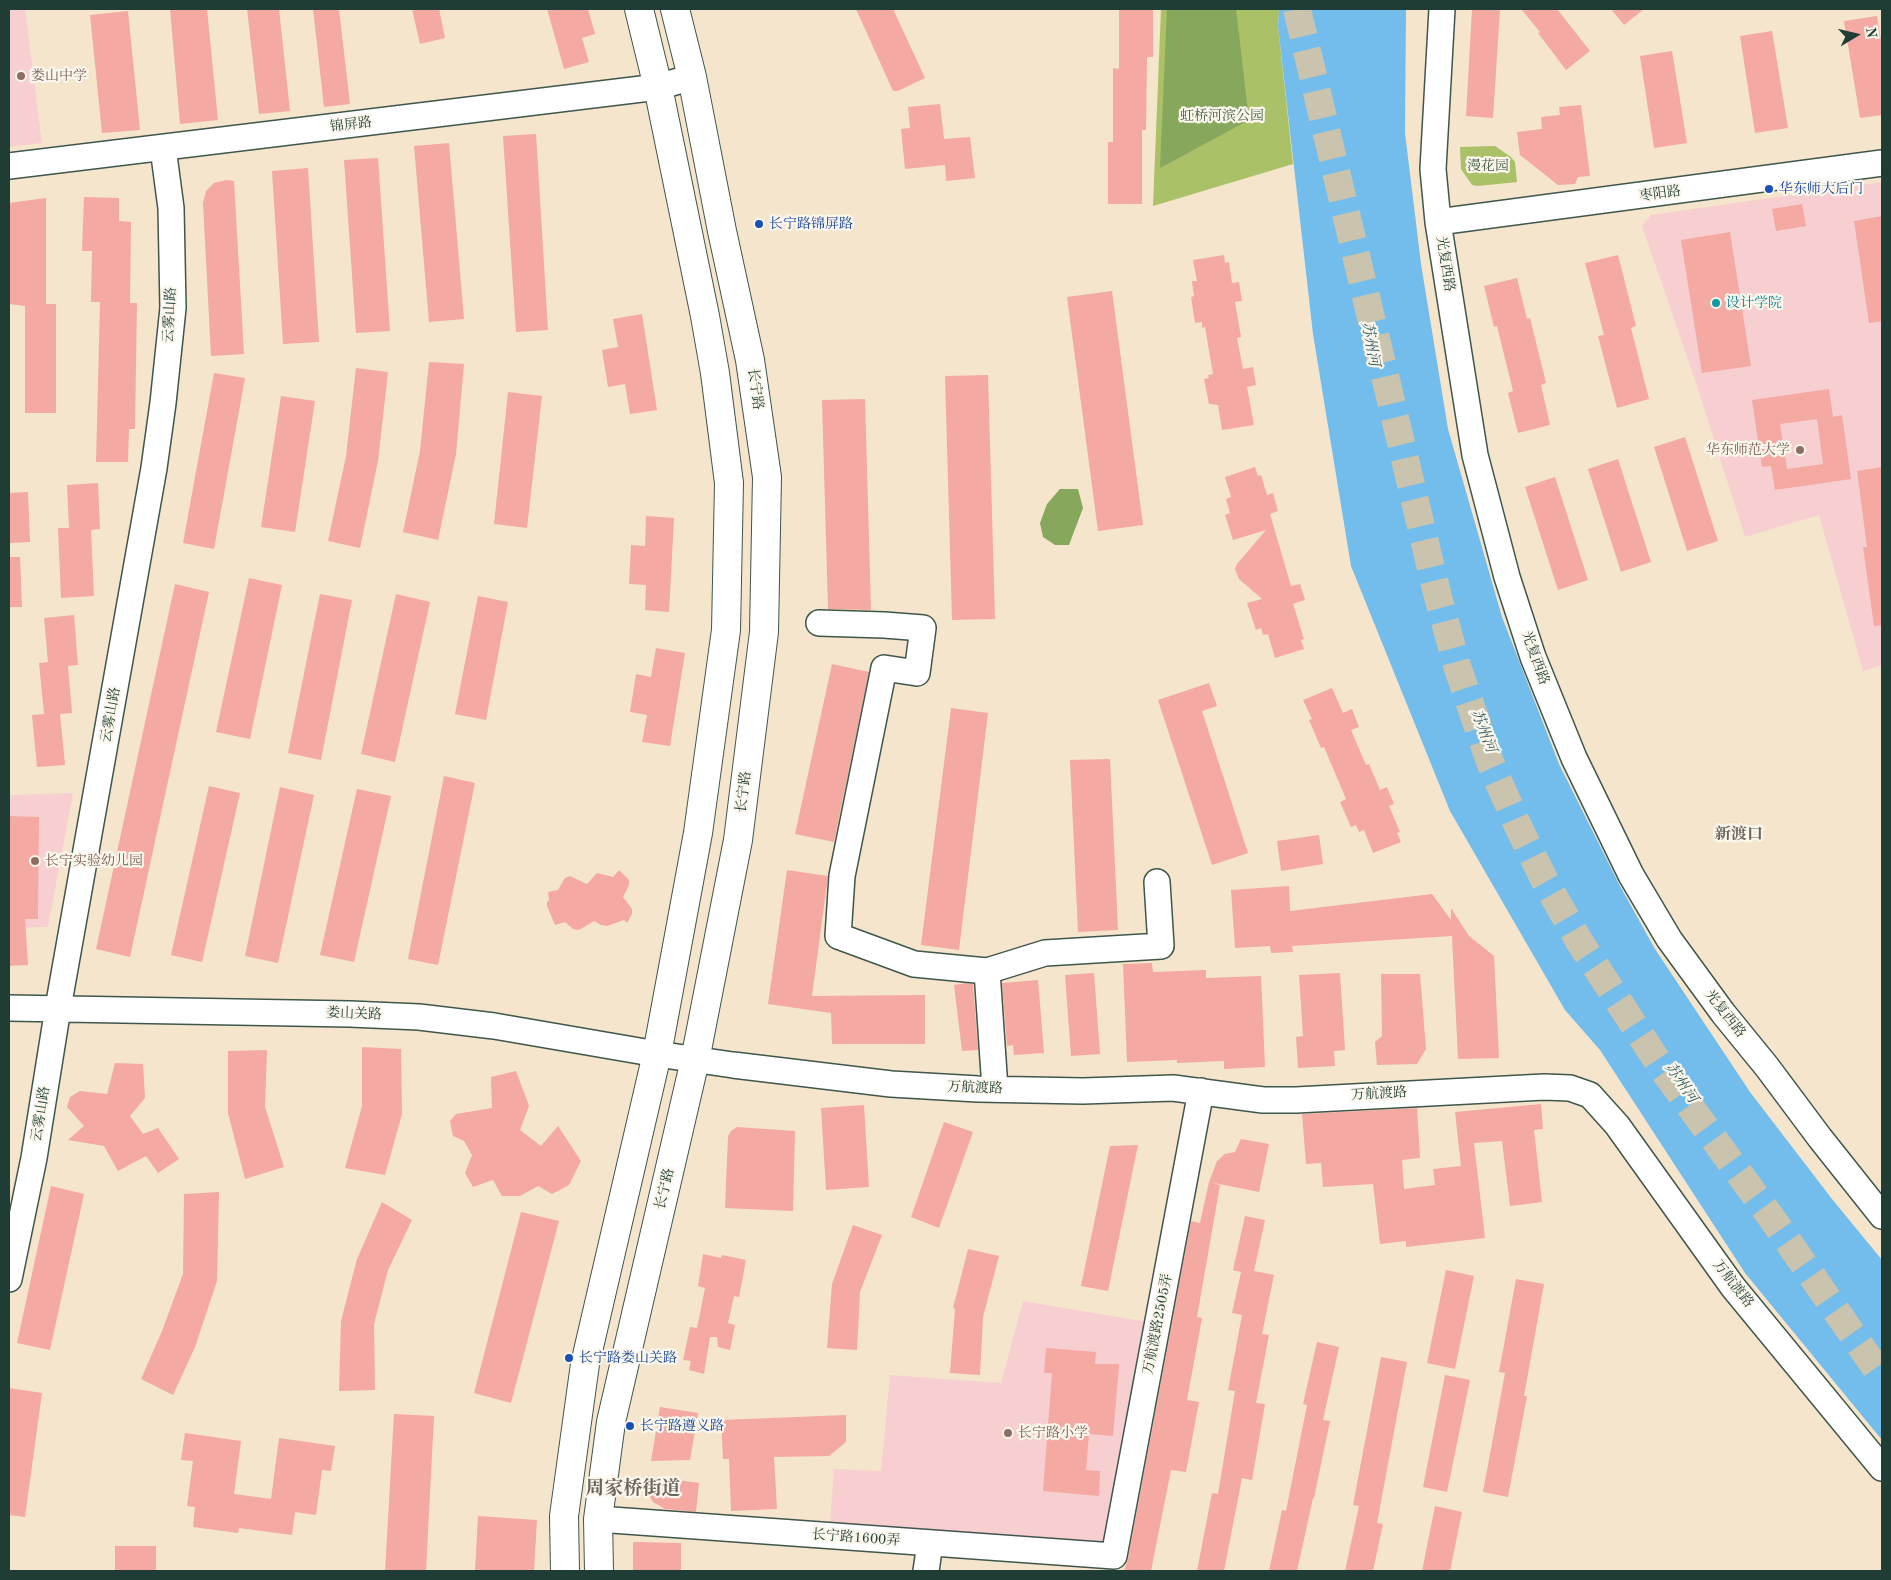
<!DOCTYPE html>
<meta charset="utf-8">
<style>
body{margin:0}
#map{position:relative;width:1891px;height:1580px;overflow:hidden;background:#f5e5cd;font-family:"Old Standard TT",serif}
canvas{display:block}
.frame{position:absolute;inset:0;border:10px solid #1f3d34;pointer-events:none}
.north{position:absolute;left:1831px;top:10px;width:50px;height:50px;-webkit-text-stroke:4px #fbf7ec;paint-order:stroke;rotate:81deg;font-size:14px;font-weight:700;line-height:20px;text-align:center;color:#1f3d34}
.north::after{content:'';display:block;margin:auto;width:18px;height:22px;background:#1f3d34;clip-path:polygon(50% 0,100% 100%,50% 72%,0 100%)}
</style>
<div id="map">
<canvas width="1891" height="1580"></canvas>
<div class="frame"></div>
<div class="north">N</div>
</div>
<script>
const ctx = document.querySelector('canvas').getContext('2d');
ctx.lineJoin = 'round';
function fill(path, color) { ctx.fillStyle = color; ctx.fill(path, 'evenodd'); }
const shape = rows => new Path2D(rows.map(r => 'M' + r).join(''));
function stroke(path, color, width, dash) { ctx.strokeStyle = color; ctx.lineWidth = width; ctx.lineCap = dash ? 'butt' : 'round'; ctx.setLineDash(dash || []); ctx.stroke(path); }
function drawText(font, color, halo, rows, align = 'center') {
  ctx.font = font + ' "Old Standard TT","Noto Serif SC",serif'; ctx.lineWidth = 4.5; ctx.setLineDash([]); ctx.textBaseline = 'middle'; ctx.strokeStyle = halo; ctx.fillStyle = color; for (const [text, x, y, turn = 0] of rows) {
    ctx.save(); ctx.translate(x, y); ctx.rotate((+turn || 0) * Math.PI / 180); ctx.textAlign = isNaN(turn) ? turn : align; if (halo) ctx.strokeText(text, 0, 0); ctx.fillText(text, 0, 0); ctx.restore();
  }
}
fill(shape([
 [9,9,25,9,42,143,9,147],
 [1882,182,1882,665,1863,671,1819,515,1745,537,1697,386,1642,226,1651,215],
 [73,793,48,927,9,928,9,795],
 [1023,1301,1153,1323,1110,1544,830,1523,834,1469,881,1471,890,1375,1001,1383]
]), '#f7cfd1');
fill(shape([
 [1161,9,1279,9,1278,26,1293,164,1153,206],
 [1495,146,1511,157,1515,162,1517,182,1478,186,1472,185,1461,169,1460,147]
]), '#aac167');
fill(shape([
 [1167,9,1236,9,1249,120,1160,168],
 [1060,489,1078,489,1083,508,1069,545,1055,545,1043,537,1040,523,1047,504]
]), '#87a75c');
fill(shape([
 [1279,9,1406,9,1405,133,1421,264,1448,429,1502,617,1559,764,1620,886,1655,949,1750,1092,1832,1199,1882,1260,1882,1440,1745,1273,1600,1050,1565,1010,1450,811,1351,566,1313,334,1278,26]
]), '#72bdeb');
fill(shape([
 [170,9,207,9,218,120,180,124],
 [247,9,279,9,290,111,259,114],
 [313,9,339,9,350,104,324,107],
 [412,9,439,9,445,38,420,44],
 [547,9,588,9,595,34,582,38,589,62,564,69],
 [856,9,893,9,925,78,898,91,893,91],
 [1119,9,1153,9,1153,57,1147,57,1146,130,1142,130,1142,204,1108,204,1108,142,1113,142,1113,68,1119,69],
 [1472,9,1500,9,1493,118,1466,116],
 [1521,9,1557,9,1590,51,1566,70,1538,33,1540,32],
 [1611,9,1644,9,1624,25],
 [128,11,140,130,102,133,90,15],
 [1877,16,1882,47,1882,115,1860,118,1844,21],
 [1772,31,1788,128,1755,133,1740,36],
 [1672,51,1687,143,1654,148,1640,56],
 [940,104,944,139,970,137,975,178,946,181,945,165,905,169,901,129,910,128,908,107],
 [1581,105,1590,176,1578,177,1575,184,1558,185,1520,155,1517,132,1542,129,1541,117,1560,115,1559,107],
 [536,134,548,330,516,332,503,136],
 [449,143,464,319,429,322,414,146],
 [378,158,390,331,356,333,344,160],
 [308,168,319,342,283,344,272,171],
 [226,180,234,181,244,354,211,356,203,203,206,191,214,183],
 [84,197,119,198,119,221,131,222,130,303,137,303,135,429,129,429,128,462,96,462,100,302,91,302,92,251,82,251],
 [46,198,46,304,56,304,56,413,25,413,25,306,10,304,9,203],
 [1802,204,1806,226,1776,231,1772,209],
 [1882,216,1882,321,1869,323,1854,221],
 [1730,232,1751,366,1702,373,1681,240],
 [1224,255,1225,263,1229,262,1232,283,1239,282,1242,301,1235,302,1241,337,1237,338,1243,369,1253,367,1256,385,1247,387,1254,425,1222,430,1218,405,1209,404,1204,379,1209,378,1208,375,1213,374,1205,327,1202,328,1202,322,1195,323,1191,297,1194,296,1192,281,1197,281,1193,260],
 [1618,255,1636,326,1631,328,1649,399,1617,408,1598,336,1604,335,1585,263],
 [1517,278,1527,319,1530,318,1546,383,1541,385,1550,425,1518,433,1508,393,1513,391,1497,326,1494,327,1484,286],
 [1112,291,1143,525,1098,531,1067,297],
 [642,314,657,410,630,414,625,384,608,387,602,350,618,347,613,319],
 [429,362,464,364,456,454,438,540,403,532,420,451],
 [356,368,388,372,378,461,360,548,328,541,346,456],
 [214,373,245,378,214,549,183,543],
 [988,375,995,619,952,620,945,376],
 [1829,389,1833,417,1842,415,1851,479,1775,490,1771,466,1762,467,1752,400],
 [1817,419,1823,464,1787,469,1780,424],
 [508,392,542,396,527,528,494,524],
 [281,396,315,401,295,532,261,527],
 [865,399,871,610,828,609,822,400],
 [1685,437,1718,541,1687,551,1654,447],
 [1618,459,1651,562,1621,572,1588,469],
 [1255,467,1258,476,1261,475,1267,495,1273,493,1278,511,1270,514,1291,586,1300,584,1305,600,1293,604,1304,639,1301,640,1304,649,1275,658,1268,634,1263,635,1261,628,1256,630,1247,603,1262,599,1239,579,1235,569,1237,564,1266,530,1233,540,1225,515,1230,513,1226,499,1231,497,1225,477],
 [1882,467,1882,625,1874,626,1863,547,1867,547,1857,471],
 [1555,477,1588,580,1558,590,1525,487],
 [98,483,100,529,91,530,94,596,61,598,58,528,69,528,67,485],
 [28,492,30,542,9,543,9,493],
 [646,516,674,518,669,612,645,610,646,585,629,584,631,545,645,546],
 [9,557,20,557,22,607,9,607],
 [249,578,282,585,250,739,216,732],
 [175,584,209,592,130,957,96,949],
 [320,594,352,600,321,760,288,753],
 [396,594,430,602,395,762,361,754],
 [478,596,508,602,486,720,455,714],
 [74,615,78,665,68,666,72,713,60,714,65,765,37,767,32,715,44,714,39,663,48,662,44,618],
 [656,648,685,653,670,746,642,742,647,715,630,712,636,674,651,677],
 [832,664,869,672,834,842,795,834],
 [1209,683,1217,706,1202,711,1248,853,1212,865,1158,700],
 [1332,688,1343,713,1352,709,1359,727,1351,730,1366,765,1369,764,1380,790,1387,787,1394,804,1389,806,1400,832,1397,833,1401,842,1373,853,1364,830,1359,832,1356,825,1351,827,1340,802,1346,799,1324,747,1321,748,1309,720,1312,719,1303,700],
 [951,708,988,713,959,950,921,945],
 [1110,759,1118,930,1078,932,1070,760],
 [444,776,475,783,438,965,408,959],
 [209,786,240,793,202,962,171,955],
 [280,787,314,795,278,963,245,956],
 [357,789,391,796,354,962,320,955],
 [9,816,39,817,38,919,25,919,28,965,9,966],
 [1319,835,1323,864,1281,871,1277,841],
 [619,870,629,880,629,885,623,897,632,909,632,914,627,923,624,920,607,926,601,925,594,921,579,930,573,929,565,922,555,925,547,906,547,902,549,900,548,892,558,890,565,878,570,876,587,884,597,873,613,877],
 [787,870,828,876,812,996,925,995,925,1044,832,1044,831,1013,768,1004],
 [1289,886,1290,911,1432,894,1451,920,1451,908,1469,936,1494,956,1499,1058,1458,1059,1452,936,1292,946,1293,952,1271,953,1270,946,1235,948,1231,890],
 [1152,963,1153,972,1206,970,1206,978,1261,976,1265,1067,1224,1069,1224,1061,1177,1063,1177,1060,1127,1062,1123,964],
 [1094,973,1100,1054,1071,1056,1065,975],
 [1340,973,1345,1050,1334,1051,1335,1066,1298,1068,1296,1037,1303,1036,1299,975],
 [1381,974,1420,974,1426,1049,1417,1064,1377,1065,1375,1042,1382,1036],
 [1038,980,1044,1053,1014,1055,1013,1045,1007,1046,1002,983],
 [966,983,973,984,978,1050,962,1051,954,985],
 [362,1047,401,1049,402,1114,385,1175,345,1168,362,1106],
 [267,1050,265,1107,284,1167,245,1179,228,1113,228,1051],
 [115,1063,143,1064,145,1098,130,1116,143,1134,158,1128,179,1159,158,1173,146,1156,118,1171,104,1146,68,1140,84,1126,67,1107,70,1097,80,1091,107,1094],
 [516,1071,529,1106,520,1130,541,1146,558,1126,581,1161,569,1185,552,1194,538,1186,520,1196,502,1196,493,1180,473,1187,465,1173,472,1155,464,1141,453,1136,450,1121,456,1114,492,1108,491,1077],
 [1541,1104,1543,1129,1534,1130,1542,1202,1510,1206,1502,1141,1474,1143,1485,1238,1406,1247,1406,1241,1380,1244,1373,1184,1323,1187,1321,1163,1306,1164,1302,1114,1417,1108,1420,1158,1402,1160,1404,1189,1435,1185,1433,1169,1461,1166,1455,1112],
 [864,1105,869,1187,826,1190,821,1108],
 [944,1122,973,1132,939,1228,911,1217],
 [737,1127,795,1131,793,1211,725,1208,728,1136,731,1131],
 [1241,1139,1269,1144,1259,1192,1209,1182,1217,1161,1225,1154,1235,1152],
 [1138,1145,1108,1291,1081,1286,1110,1146],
 [1209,1182,1220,1185,1197,1317,1202,1318,1187,1400,1199,1402,1186,1472,1171,1470,1151,1571,1124,1571,1128,1559,1191,1221,1200,1223],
 [51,1186,84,1194,50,1350,17,1343],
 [219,1192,217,1281,195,1347,173,1395,141,1379,162,1331,183,1274,184,1194],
 [382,1202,412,1220,388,1270,374,1324,375,1390,339,1391,341,1321,357,1259],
 [521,1212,559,1221,511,1403,474,1393],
 [1245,1216,1265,1220,1254,1271,1274,1275,1262,1334,1269,1335,1256,1403,1265,1404,1252,1480,1242,1478,1224,1571,1197,1571,1212,1493,1218,1494,1235,1391,1228,1390,1242,1315,1232,1313,1241,1272,1233,1270],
 [853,1225,882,1235,860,1292,857,1350,827,1348,832,1284],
 [968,1249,999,1256,983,1317,980,1375,950,1373,955,1309,953,1308],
 [703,1254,721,1258,722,1255,746,1260,739,1297,734,1296,728,1323,735,1325,730,1350,718,1347,717,1337,710,1337,704,1374,689,1370,691,1361,683,1360,690,1327,697,1328,705,1288,698,1286],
 [1446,1270,1474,1276,1455,1369,1427,1363],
 [1516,1279,1544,1284,1524,1396,1527,1396,1508,1497,1483,1492,1505,1373,1499,1372],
 [1317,1342,1339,1347,1323,1420,1330,1421,1314,1498,1313,1498,1297,1571,1269,1571,1282,1510,1286,1511,1307,1405,1303,1404],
 [1046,1348,1096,1352,1095,1364,1118,1364,1119,1366,1113,1436,1089,1434,1086,1470,1100,1471,1099,1496,1043,1491,1052,1373,1044,1373],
 [1381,1357,1407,1362,1377,1523,1383,1524,1373,1571,1345,1571,1359,1506,1353,1505],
 [1445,1375,1470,1380,1447,1492,1423,1487],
 [9,1388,42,1393,25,1517,9,1515],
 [660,1407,698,1413,690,1460,651,1461],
 [394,1414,434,1416,426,1571,385,1571],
 [846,1415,846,1442,829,1456,774,1457,777,1509,731,1511,729,1459,723,1459,721,1420],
 [185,1433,241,1441,234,1494,271,1499,279,1438,335,1446,331,1471,322,1470,316,1515,295,1512,292,1535,239,1528,238,1533,193,1527,195,1507,187,1506,193,1461,181,1460],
 [648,1476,699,1483,696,1512,665,1509,653,1502,646,1490],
 [1435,1506,1462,1512,1450,1571,1422,1571],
 [478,1516,537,1520,534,1571,475,1571],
 [633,1542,681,1543,681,1571,633,1571],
 [115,1546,156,1546,156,1571,115,1571]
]), '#f4a9a3');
stroke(shape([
 [1297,9,1437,593,1458,669,1490,762,1518,826,1545,881,1579,941,1664,1071,1771,1217,1882,1377]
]), '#cac3ae', 28, [28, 14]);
const minor = shape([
 [1442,9,1433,169,1438,222,1475,455,1507,577,1533,657,1574,758,1631,875,1669,939,1723,1013,1767,1067,1820,1138,1882,1216],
 [9,166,658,87,692,77],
 [1438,222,1882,163],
 [819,623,884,625,923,628,917,673,884,668,842,876,838,936,914,964,987,971,1045,953,1161,946,1157,882],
 [987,971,995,1089],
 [9,1008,350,1014,419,1017,494,1026,657,1054,733,1065,891,1084,978,1089,1083,1091,1173,1088,1263,1100,1296,1100,1544,1087,1570,1088,1590,1095,1617,1125,1733,1287,1882,1468],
 [9,1279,34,1158,58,1008,154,468,163,403,173,308,171,208,163,148],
 [598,1519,1114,1556,1201,1091],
 [926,1571,930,1543]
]);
const major = shape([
 [565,1571,564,1516,585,1364,657,1054,698,833,726,630,729,483,715,373,705,316,658,87,639,9],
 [599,1571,598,1519,611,1422,695,1060,738,840,764,632,767,477,750,360,722,231,692,77,675,9]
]);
stroke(minor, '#3f564b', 28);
stroke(major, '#3f564b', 30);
stroke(minor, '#fff', 25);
stroke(major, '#fff', 28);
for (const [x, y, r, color] of [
 [21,76,5,"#8d6e63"],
 [1769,189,5,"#1a4fb4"],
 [759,224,5,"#1a4fb4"],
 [1716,303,5,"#0f9aa8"],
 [1800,450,5,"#8d6e63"],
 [35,861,5,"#8d6e63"],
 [569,1358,5,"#1a4fb4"],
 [630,1426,5,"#1a4fb4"],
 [1008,1433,5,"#8d6e63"]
]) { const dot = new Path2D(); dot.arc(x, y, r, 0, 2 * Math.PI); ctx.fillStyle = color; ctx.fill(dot); stroke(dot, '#fbf7ec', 2); }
drawText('14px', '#785e54', '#fbf7ec', [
 ["娄山中学",31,76],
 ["华东师范大学",1790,450,"right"],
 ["长宁实验幼儿园",45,861],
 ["长宁路小学",1018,1433]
], 'left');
drawText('14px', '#425e41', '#fbf7ec', [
 ["虹桥河滨公园",1222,116],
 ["漫花园",1488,166]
]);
drawText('14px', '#1f3d34', '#fbf7ec', [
 ["锦屏路",351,125,-7],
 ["枣阳路",1660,194,-8],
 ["光复西路",1445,264,81],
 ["云雾山路",170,315,-87],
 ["长宁路",755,389,82],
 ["光复西路",1535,658,70],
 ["云雾山路",111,715,-80],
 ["长宁路",744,792,-83],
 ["娄山关路",354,1014,2],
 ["光复西路",1725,1014,52],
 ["万航渡路",975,1088,2],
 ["万航渡路",1379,1094,-3],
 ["云雾山路",41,1114,-81],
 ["长宁路",665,1189,-77],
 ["万航渡路",1733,1284,52],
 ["万航渡路2505弄",1158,1324,-79],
 ["长宁路1600弄",856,1538,4]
]);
drawText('14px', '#164399', '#fbf7ec', [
 ["华东师大后门",1779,189],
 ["长宁路锦屏路",769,224],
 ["长宁路娄山关路",579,1358],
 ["长宁路遵义路",640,1426]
], 'left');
drawText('14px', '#0d838f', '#fbf7ec', [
 ["设计学院",1726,303]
], 'left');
drawText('italic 15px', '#345d62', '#fbf7ec', [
 ["苏州河",1370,344,80],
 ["苏州河",1483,731,68],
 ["苏州河",1681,1083,55]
]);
drawText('bold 16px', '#6a635b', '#fbf7ec', [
 ["新渡口",1739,835]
]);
drawText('bold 19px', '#6a635b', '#fbf7ec', [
 ["周家桥街道",633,1489]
]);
</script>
